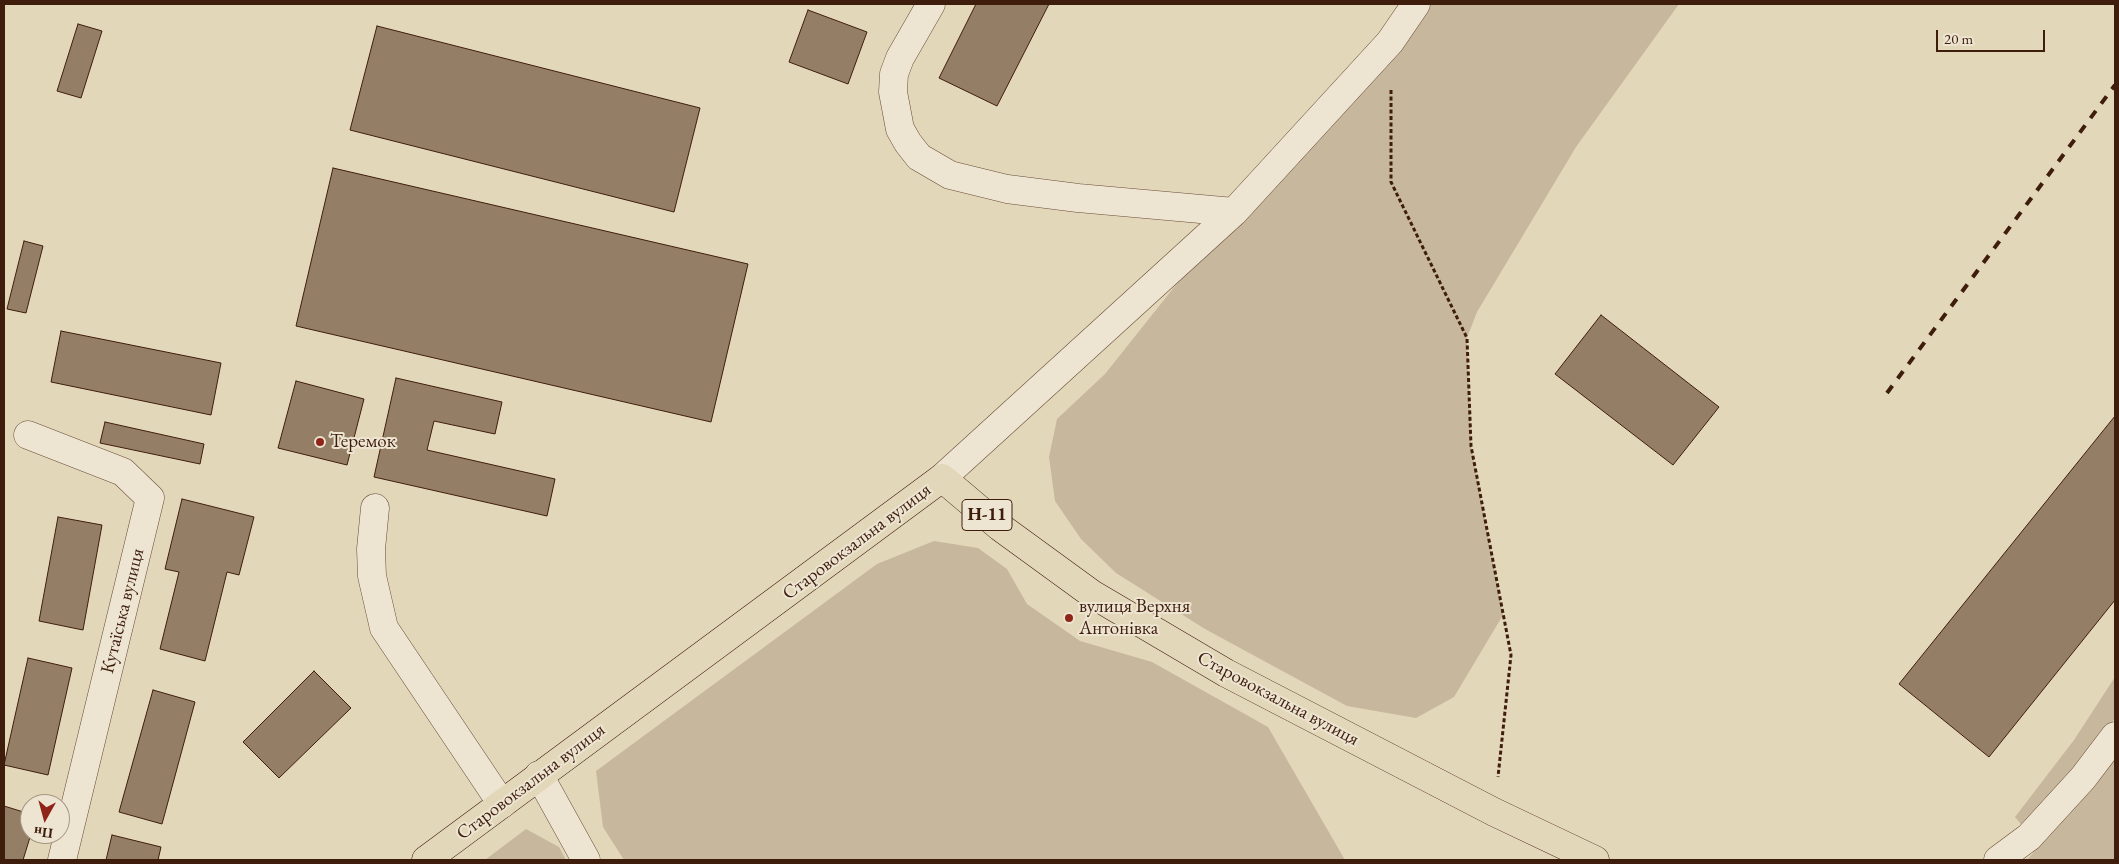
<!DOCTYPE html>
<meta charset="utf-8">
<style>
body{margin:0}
#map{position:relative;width:2119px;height:864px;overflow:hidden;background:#e3d7b9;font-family:"EB Garamond",serif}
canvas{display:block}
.frame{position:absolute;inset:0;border:5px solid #3f1d0d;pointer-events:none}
.north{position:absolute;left:20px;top:794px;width:50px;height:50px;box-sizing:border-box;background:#ede5d2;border:1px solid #a79583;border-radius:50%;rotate:187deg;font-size:14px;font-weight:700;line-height:20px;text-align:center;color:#3f1d0d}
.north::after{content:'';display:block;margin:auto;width:18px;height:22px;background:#8f2418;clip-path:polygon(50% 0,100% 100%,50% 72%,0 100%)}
.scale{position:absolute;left:1936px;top:30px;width:109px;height:22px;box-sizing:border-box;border:2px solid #3f1d0d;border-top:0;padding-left:6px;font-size:15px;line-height:18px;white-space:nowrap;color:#3f1d0d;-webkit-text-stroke:4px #ede5d2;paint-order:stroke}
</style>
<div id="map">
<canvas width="2119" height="864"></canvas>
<div class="frame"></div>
<div class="north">Пн</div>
<div class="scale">20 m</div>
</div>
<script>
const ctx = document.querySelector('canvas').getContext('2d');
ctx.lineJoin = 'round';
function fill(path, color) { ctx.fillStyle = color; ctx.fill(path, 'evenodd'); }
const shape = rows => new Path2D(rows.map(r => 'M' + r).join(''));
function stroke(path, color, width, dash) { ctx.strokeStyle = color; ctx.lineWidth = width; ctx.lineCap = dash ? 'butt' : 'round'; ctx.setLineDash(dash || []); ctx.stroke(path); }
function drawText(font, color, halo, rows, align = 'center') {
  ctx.font = font + ' "EB Garamond",serif'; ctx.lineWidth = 4; ctx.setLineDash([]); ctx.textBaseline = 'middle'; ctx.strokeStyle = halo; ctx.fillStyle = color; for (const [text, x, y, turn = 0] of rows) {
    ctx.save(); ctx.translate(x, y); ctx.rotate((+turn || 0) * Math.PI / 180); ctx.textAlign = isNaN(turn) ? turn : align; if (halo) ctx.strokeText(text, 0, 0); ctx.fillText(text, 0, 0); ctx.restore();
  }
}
fill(shape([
 [1416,4,1679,4,1576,147,1477,312,1467,338,1471,446,1503,615,1454,697,1416,718,1347,706,1205,629,1116,573,1081,539,1055,501,1049,457,1057,419,1105,374,1234,212],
 [934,541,978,548,1007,569,1027,604,1080,641,1152,662,1268,727,1345,860,624,860,603,827,596,771,877,564],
 [2115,677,2115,718,2076,772,2024,828,2015,817,2074,740],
 [2115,759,2115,860,2027,860],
 [526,829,559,847,566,860,485,860]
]), '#c7b79c');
const building = shape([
 [976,4,1049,4,997,106,939,78,976,4],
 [808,10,867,32,848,84,789,62,808,10],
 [78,24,102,31,81,98,57,91,78,24],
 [377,26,700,108,674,212,350,130,377,26],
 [333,168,748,264,711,422,296,326,333,168],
 [24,241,43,246,26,313,7,309,24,241],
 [1601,315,1719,407,1673,465,1555,374,1601,315],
 [61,331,221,363,211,415,51,382,61,331],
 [396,378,502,402,495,434,434,421,427,450,555,479,547,516,374,477,396,378],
 [296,381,364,399,347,465,278,448,296,381],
 [2115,416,2115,600,1989,757,1899,684,2115,416],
 [105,422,204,444,200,464,100,443,105,422],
 [182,499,254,517,239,575,227,572,205,661,160,649,179,572,165,569,182,499],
 [58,517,102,525,83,630,39,621,58,517],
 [28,658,72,668,48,775,4,765,28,658],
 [314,671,351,708,279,778,243,742,314,671],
 [153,690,195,702,162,824,119,812,153,690],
 [4,806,30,814,31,834,23,860,4,860,4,806],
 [112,835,161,847,158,860,106,860,112,835]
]);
fill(building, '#947e66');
stroke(building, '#3f1d0d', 1);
const minor = shape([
 [931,4,900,58,894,74,893,92,900,129,908,143,919,157,950,175,1007,189,1078,198,1234,212],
 [28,435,123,472,150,498,62,860],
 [942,478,1234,212,1390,42,1416,4],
 [375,508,371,549,372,576,384,628,502,804],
 [539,775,586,860],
 [1998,860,2029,837,2083,778,2115,736]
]);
const major = shape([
 [426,860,942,478,1000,527,1092,594,1226,673,1494,812,1595,860]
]);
stroke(minor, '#684c38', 29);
stroke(major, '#3f1d0d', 29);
stroke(shape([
 [1391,90,1391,182,1467,338,1471,446,1511,655,1498,777]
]), '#3f1d0d', 3, [4, 2.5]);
stroke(minor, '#ede5d2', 28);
stroke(major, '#e3d7b9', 28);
stroke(shape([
 [1887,393,2115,85]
]), '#3f1d0d', 4, [9, 9]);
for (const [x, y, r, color] of [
 [320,442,5,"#8f2418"],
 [1069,618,5,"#8f2418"]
]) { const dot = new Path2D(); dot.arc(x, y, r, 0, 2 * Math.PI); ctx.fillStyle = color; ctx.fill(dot); stroke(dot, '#ede5d2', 2); }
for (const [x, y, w] of [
 [987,515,50]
]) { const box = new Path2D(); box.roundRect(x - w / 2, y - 15.5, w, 31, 4); ctx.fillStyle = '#ede5d2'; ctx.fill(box); stroke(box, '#3f1d0d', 1); }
drawText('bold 18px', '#3f1d0d', null, [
 ["Н-11",987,515]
]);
drawText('19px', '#3f1d0d', '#ede5d2', [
 ["Теремок",330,442],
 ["вулиця Верхня",1079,607],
 ["Антонівка",1079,629]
], 'left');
drawText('19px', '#3f1d0d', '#ede5d2', [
 ["Старовокзальна вулиця",857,542,-37],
 ["Кутаїська вулиця",123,611,-76],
 ["Старовокзальна вулиця",1278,699,28],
 ["Старовокзальна вулиця",531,782,-37]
]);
</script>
